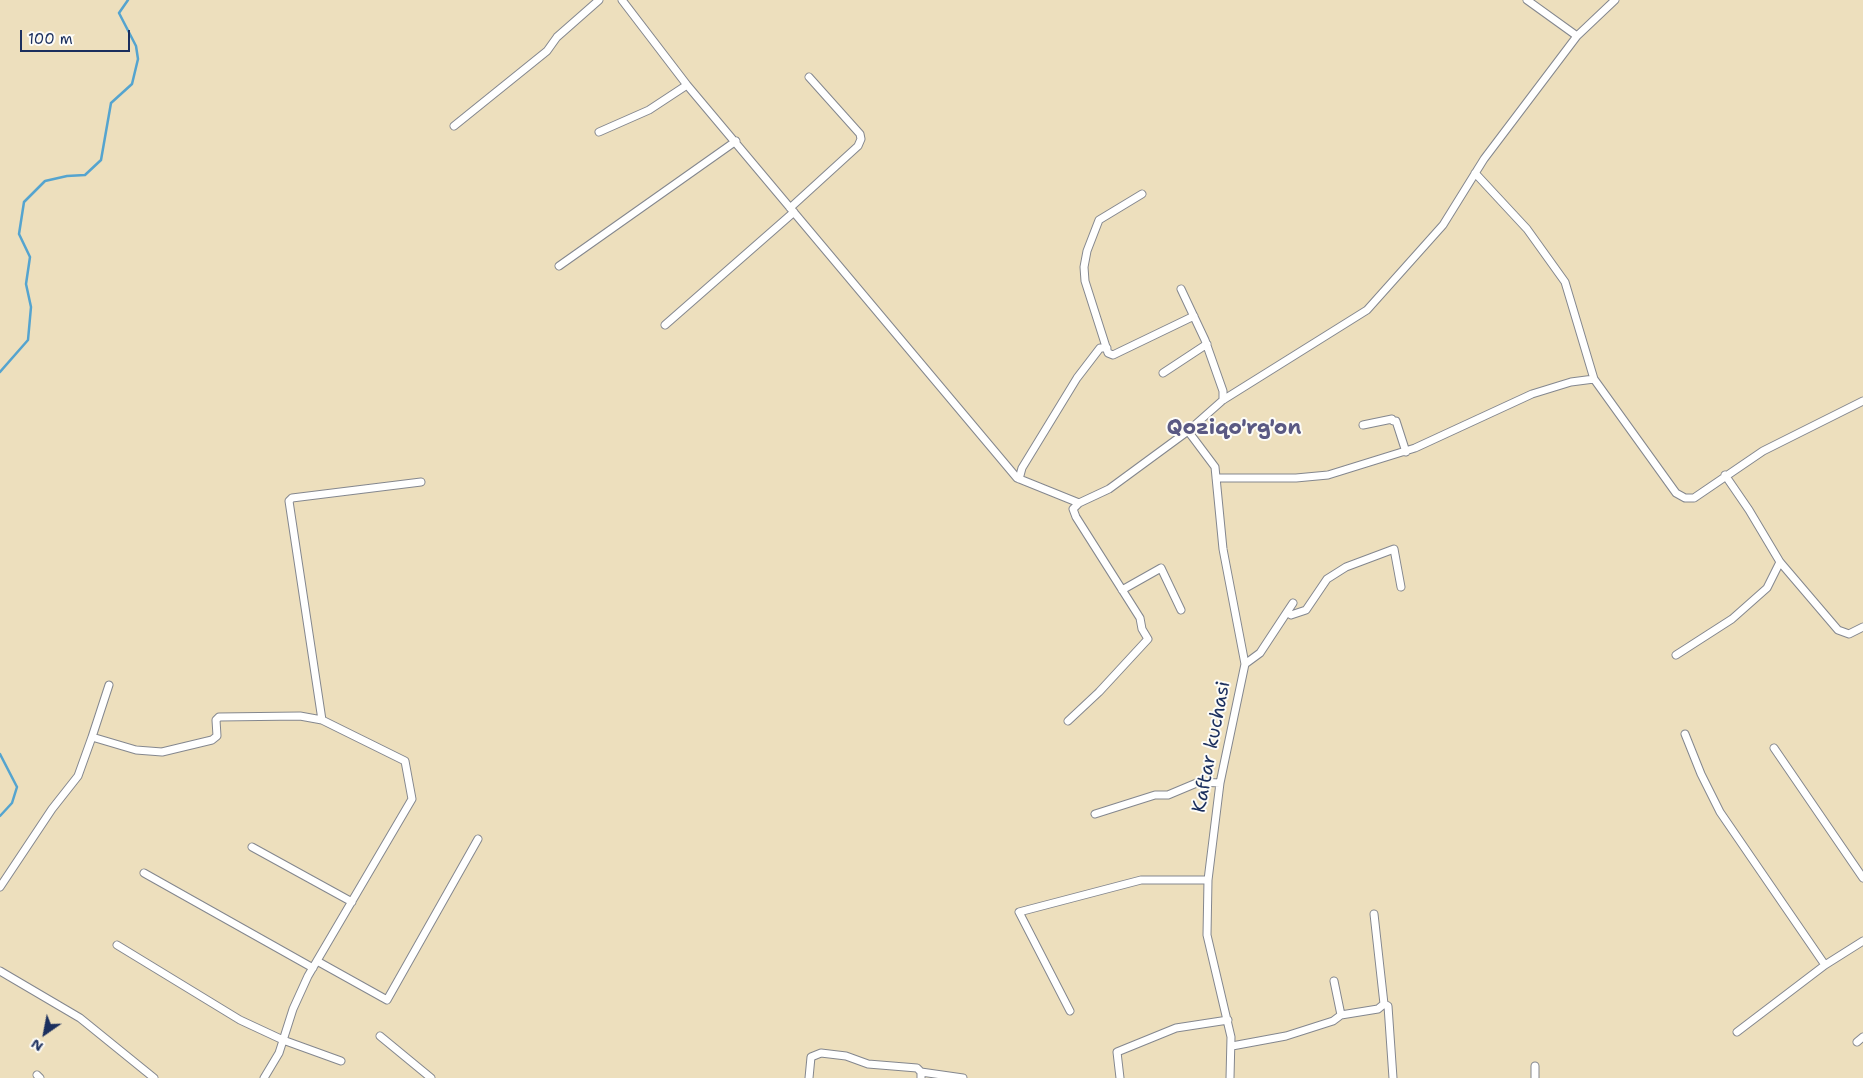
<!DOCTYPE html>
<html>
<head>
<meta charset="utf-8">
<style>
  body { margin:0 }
  #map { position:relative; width:1863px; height:1078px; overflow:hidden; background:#eddfbd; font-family:"Shantell Sans",sans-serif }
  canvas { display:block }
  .north { position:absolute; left:20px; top:1008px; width:50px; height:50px; -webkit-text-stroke:4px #fdfcf7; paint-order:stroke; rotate:213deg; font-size:14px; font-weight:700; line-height:20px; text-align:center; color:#1b2f5e }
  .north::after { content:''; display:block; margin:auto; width:18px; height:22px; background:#1b2f5e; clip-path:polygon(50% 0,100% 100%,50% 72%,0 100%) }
  .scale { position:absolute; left:20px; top:30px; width:110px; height:22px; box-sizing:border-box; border:2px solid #1b2f5e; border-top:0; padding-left:6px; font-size:15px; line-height:18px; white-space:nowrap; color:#1b2f5e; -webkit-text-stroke:4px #fdfcf7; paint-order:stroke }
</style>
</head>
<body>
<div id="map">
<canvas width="1863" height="1078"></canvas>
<div class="north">N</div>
<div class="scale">100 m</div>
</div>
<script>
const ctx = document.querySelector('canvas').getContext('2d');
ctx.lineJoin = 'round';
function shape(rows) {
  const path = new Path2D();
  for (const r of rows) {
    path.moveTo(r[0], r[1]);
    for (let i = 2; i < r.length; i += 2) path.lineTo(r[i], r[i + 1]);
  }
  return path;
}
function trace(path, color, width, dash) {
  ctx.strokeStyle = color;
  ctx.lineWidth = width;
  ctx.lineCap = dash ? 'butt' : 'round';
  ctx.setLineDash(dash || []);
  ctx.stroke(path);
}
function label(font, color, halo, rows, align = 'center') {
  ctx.font = font + ' "Shantell Sans",sans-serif';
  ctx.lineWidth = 4;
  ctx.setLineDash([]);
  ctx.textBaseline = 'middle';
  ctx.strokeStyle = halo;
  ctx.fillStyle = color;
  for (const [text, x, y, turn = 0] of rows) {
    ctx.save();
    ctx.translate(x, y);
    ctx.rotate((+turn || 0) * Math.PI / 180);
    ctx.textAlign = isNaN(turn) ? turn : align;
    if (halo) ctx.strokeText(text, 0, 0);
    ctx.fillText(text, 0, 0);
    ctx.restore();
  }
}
const stream = shape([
  [0,372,28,340,31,307,26,284,30,257,19,234,24,202,45,181,67,176,85,175,101,160,111,103,132,84,138,59,136,46,119,13,128,0],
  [0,754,17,787,12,803,0,816]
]);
const minor = shape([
  [622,0,687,85,1017,478,1079,503],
  [1527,0,1577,36],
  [454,126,547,51,557,37,599,0],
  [599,132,649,110,687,85],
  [1475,173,1527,229,1565,282,1594,379,1676,493,1685,498,1694,498,1763,451,1863,401],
  [1142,194,1099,220,1087,251,1084,267,1085,281,1108,353,1113,355,1194,316],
  [790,208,858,146,861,139,860,134,809,77],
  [559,266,736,141],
  [1181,289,1205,340,1223,391,1223,400],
  [665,325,794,212],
  [1163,373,1207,344],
  [1363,425,1392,419,1393,421,1396,421,1406,452],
  [1188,431,1215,467,1223,549,1245,664,1220,783,1208,880,1207,935,1231,1037,1230,1078],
  [1725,475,1749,510,1780,562,1838,630,1849,634,1863,627],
  [1216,478,1296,478,1328,475,1415,448,1532,394,1571,382,1594,379],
  [1019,479,1022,468,1077,378,1100,348,1107,348],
  [1122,590,1161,568,1181,610],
  [1287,612,1293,603],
  [1676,655,1732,619,1767,588,1780,562],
  [1245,664,1260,653,1287,612,1291,615,1306,610,1327,579,1346,567,1394,549,1401,587],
  [322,720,289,501,292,498,421,482],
  [1068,721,1099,692,1148,639,1142,629,1140,618,1076,517,1073,509,1079,503,1109,489,1188,431,1223,400,1367,310,1443,225,1484,159,1577,36,1615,0],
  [1685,734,1701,774,1720,812,1825,965],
  [92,737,109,685],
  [1774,748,1863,878],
  [1095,814,1155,795,1168,795,1199,782,1220,783],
  [252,847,352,902],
  [144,873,313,968],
  [0,887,52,809,78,776,92,737,136,750,162,752,212,740,217,736,216,720,219,717,300,716,322,720,405,761,412,799,308,976,293,1009,279,1053,264,1078],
  [1374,914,1384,1004],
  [117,945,240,1020,283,1040,341,1061],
  [317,961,387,1000,478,839],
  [0,971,80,1018,154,1078],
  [1334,981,1341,1015,1378,1009,1384,1004,1388,1006,1393,1078],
  [1070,1011,1019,912,1141,880,1208,880],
  [1737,1032,1825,965,1863,941],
  [380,1036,431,1078],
  [1857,1042,1863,1037],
  [1232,1046,1286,1036,1333,1021,1341,1015],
  [1535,1066,1535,1078],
  [37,1075,40,1078],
  [809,1078,811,1057,821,1053,846,1056,868,1064,917,1068,921,1072],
  [921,1078,921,1072,963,1078],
  [1120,1078,1117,1052,1176,1028,1228,1020]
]);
const streetNames = [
  ["Kaftar kuchasi",1212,747,-79]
];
const quarterNames = [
  ["Qoziqo'rg'on",1234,429]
];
trace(stream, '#55a4cf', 2.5);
trace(minor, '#84878e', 9);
trace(minor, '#fff', 7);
label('19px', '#1b2f5e', '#fdfcf7', streetNames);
label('bold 21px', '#5a5983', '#fdfcf7', quarterNames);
</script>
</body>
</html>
